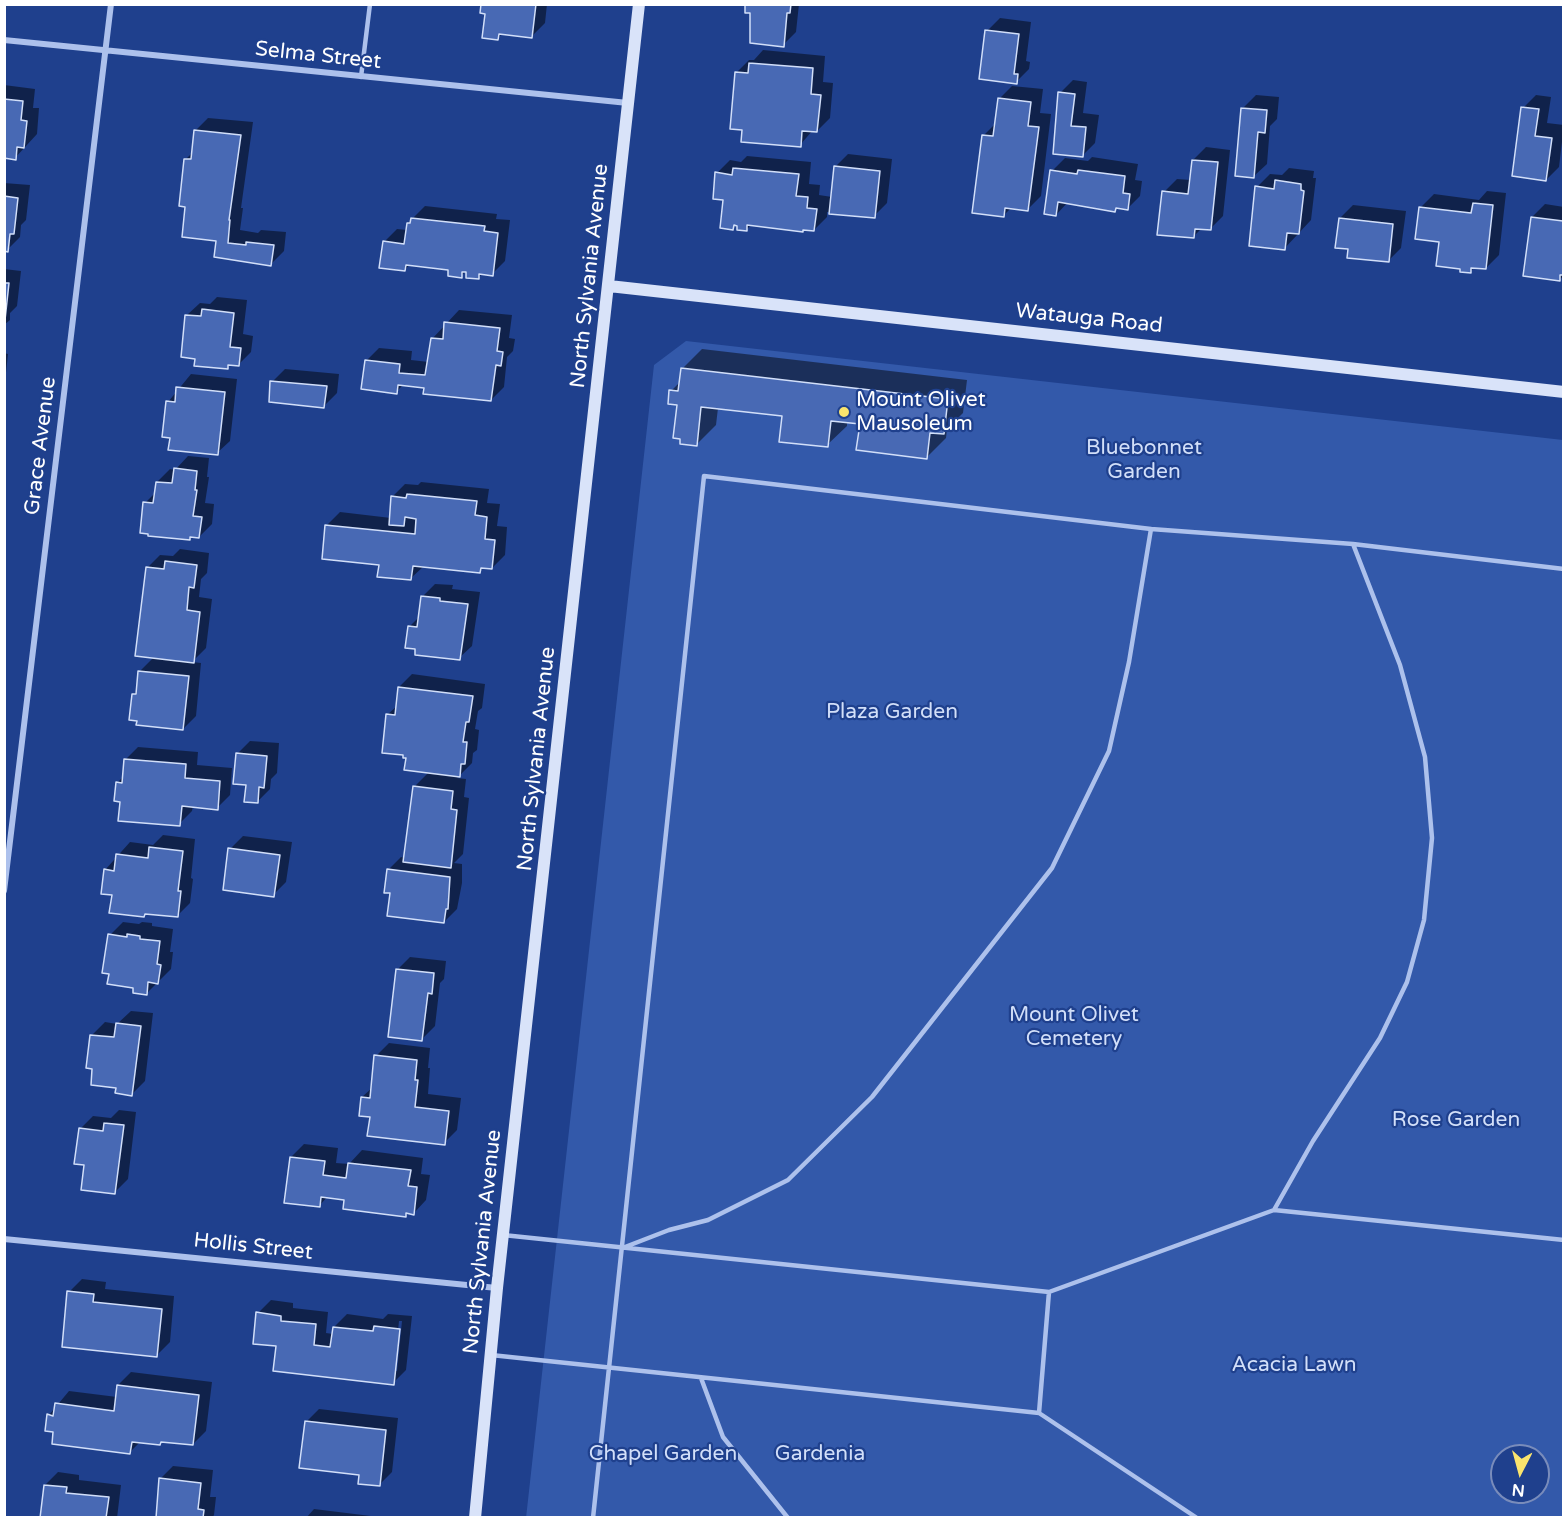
<!DOCTYPE html>
<html>
<head>
<meta charset="utf-8">
<style>
  body { margin:0 }
  #map { position:relative; width:1568px; height:1522px; overflow:hidden; background:#1f408d; font-family:"Varela Round",sans-serif }
  canvas { display:block }
  .frame { position:absolute; inset:0; border:6px solid #fff; pointer-events:none }
  .north { position:absolute; left:1490px; top:1444px; width:60px; height:60px; box-sizing:border-box; background:#1f408d; border:2px solid #798cbb; border-radius:50%; rotate:186deg; font-size:16px; font-weight:700; line-height:24px; text-align:center; color:#fff }
  .north::after { content:''; display:block; margin:auto; width:21px; height:27px; background:#fae46d; clip-path:polygon(50% 0,100% 100%,50% 72%,0 100%) }
</style>
</head>
<body>
<div id="map">
<canvas width="1568" height="1522"></canvas>
<div class="frame"></div>
<div class="north">N</div>
</div>
<script>
const ctx = document.querySelector('canvas').getContext('2d');
ctx.lineJoin = 'round';
function fill(path, color) {
  ctx.fillStyle = color;
  ctx.fill(path, 'evenodd');
}
function shape(rows) {
  const path = new Path2D();
  for (const r of rows) {
    path.moveTo(r[0], r[1]);
    for (let i = 2; i < r.length; i += 2) path.lineTo(r[i], r[i + 1]);
  }
  return path;
}
function trace(path, color, width, dash) {
  ctx.strokeStyle = color;
  ctx.lineWidth = width;
  ctx.lineCap = dash ? 'butt' : 'round';
  ctx.setLineDash(dash || []);
  ctx.stroke(path);
}
function label(font, color, halo, rows, align = 'center') {
  ctx.font = font + ' "Varela Round",sans-serif';
  ctx.lineWidth = 4.5;
  ctx.setLineDash([]);
  ctx.textBaseline = 'middle';
  ctx.strokeStyle = halo;
  ctx.fillStyle = color;
  for (const [text, x, y, turn = 0] of rows) {
    ctx.save();
    ctx.translate(x, y);
    ctx.rotate((+turn || 0) * Math.PI / 180);
    ctx.textAlign = isNaN(turn) ? turn : align;
    if (halo) ctx.strokeText(text, 0, 0);
    ctx.fillText(text, 0, 0);
    ctx.restore();
  }
}
const green = shape([
  [686,341,1563,440,1563,1517,526,1518,654,365],
  [1502,1456,1538,1456,1538,1492,1502,1492]
]);
const shadow = shape([
  [482,4,547,4,545,23,532,36,503,33,497,39],
  [747,4,799,4,796,32,783,45],
  [1000,18,1031,22,1026,61,1030,62,1029,69,1016,82,987,31],
  [763,50,825,56,823,82,833,83,830,118,817,131,813,130,800,145,743,129,736,73,749,60,754,60],
  [1073,80,1087,82,1083,113,1099,115,1095,143,1082,156,1055,152,1060,93],
  [4,85,35,89,33,108,39,108,37,134,15,158,4,157],
  [1012,86,1043,89,1040,113,1051,114,1041,196,1028,209,1012,207,1003,216,983,136,996,123,999,99],
  [1256,95,1279,97,1277,119,1270,126,1267,164,1254,176,1243,108],
  [1536,95,1551,97,1547,123,1564,125,1559,167,1546,180,1523,108],
  [208,118,253,122,241,208,243,208,240,230,258,233,261,230,286,232,284,251,271,264,218,239,187,206,186,159,193,152,195,131],
  [1206,147,1230,150,1223,216,1210,229,1202,228,1193,237,1164,192,1177,179,1191,180,1193,160],
  [848,154,892,159,887,203,874,216,827,212,827,217,814,230,752,224,746,230,737,224,733,228,717,173,730,160,741,162,747,156,811,162,809,184,820,185,819,195,832,197,835,167],
  [1092,157,1138,164,1135,180,1142,181,1140,196,1127,209,1118,207,1115,211,1068,202,1056,215,1052,171,1065,158,1088,161],
  [1289,168,1314,171,1313,178,1316,178,1311,220,1284,249,1257,187,1270,174,1282,175],
  [4,183,30,185,26,220,21,225,20,237,7,250,4,250],
  [1487,191,1506,193,1499,255,1486,268,1475,267,1470,272,1440,241,1421,207,1434,194,1479,200],
  [1545,204,1564,207,1564,276,1559,280,1532,217],
  [1353,205,1406,211,1401,248,1388,261,1350,248,1340,218],
  [425,206,497,214,496,219,510,220,505,261,492,274,483,273,478,278,468,269,461,276,450,269,410,264,405,270,384,242,397,229,407,230,408,223],
  [4,269,21,271,17,306,10,313,10,320,4,325],
  [217,297,247,300,243,334,253,336,251,352,238,365,231,364,227,368,196,358,187,315,200,303,210,304],
  [459,310,512,315,509,338,515,339,513,351,507,357,504,387,491,400,404,384,396,392,366,361,379,348,412,351,411,360,429,362,432,339],
  [702,349,967,380,963,413,947,429,946,438,927,457,861,423,847,421,847,426,827,445,784,415,718,408,716,425,697,444,671,391,681,381,682,369],
  [4,353,8,354,4,391],
  [285,369,339,374,337,393,324,406,272,382],
  [191,374,237,379,230,441,217,453,171,436,168,402],
  [188,456,209,458,207,477,209,477,205,503,214,504,212,524,199,537,192,536,190,539,145,503,156,492,157,482,170,469,175,470],
  [421,482,489,489,487,503,500,504,497,526,507,527,505,555,492,568,485,567,480,571,424,566,410,579,380,563,327,525,340,512,391,518,392,497,405,484,418,485],
  [180,549,209,553,207,573,201,579,199,597,212,599,206,648,192,662,201,663,196,716,183,729,133,695,138,690,140,671,154,657,147,568,160,555,173,556],
  [435,584,453,585,452,589,480,592,472,646,459,658,409,627,420,616,422,597],
  [412,674,485,684,482,708,478,711,475,729,479,730,477,750,473,753,472,763,457,778,466,779,464,797,469,798,463,854,454,863,462,864,462,883,457,909,444,922,392,892,388,870,401,857,405,858,414,787,429,772,407,757,387,715,398,705,399,687],
  [250,741,279,743,277,773,271,779,270,789,257,802,248,784,237,754],
  [138,747,198,752,197,765,232,768,230,795,217,808,193,806,192,811,179,824,122,800,117,783,124,776,126,759],
  [163,835,195,839,191,878,193,879,190,903,177,916,147,912,144,915,113,894,105,870,130,842,153,845],
  [243,836,292,842,286,882,273,895,230,849],
  [123,922,139,924,142,922,152,923,152,926,173,929,170,952,173,952,171,969,146,994,135,986,110,935],
  [410,957,446,961,444,979,440,983,435,1026,422,1039,397,970],
  [131,1011,153,1013,145,1081,132,1094,117,1086,92,1035,105,1022,117,1024],
  [389,1043,430,1048,428,1068,430,1068,428,1094,461,1098,457,1130,444,1143,371,1115,362,1097,373,1087,376,1056],
  [119,1110,136,1112,128,1179,115,1192,86,1164,80,1129,93,1116,111,1118],
  [304,1144,338,1148,336,1163,349,1164,362,1150,423,1158,421,1174,430,1175,426,1200,414,1213,409,1212,405,1215,345,1199,328,1196,320,1205,291,1157],
  [82,1279,106,1282,105,1289,174,1296,170,1342,157,1355,69,1292],
  [271,1300,293,1303,293,1308,328,1312,326,1333,333,1334,334,1327,347,1314,383,1319,388,1314,412,1316,406,1370,393,1383,278,1345,258,1313],
  [399,1321,402,1321,397,1371,394,1371],
  [131,1372,212,1382,206,1431,193,1444,163,1440,160,1444,141,1441,130,1452,54,1431,49,1415,69,1391,117,1397,118,1385],
  [319,1409,398,1418,392,1472,379,1485,360,1473,306,1422],
  [173,1466,213,1470,210,1497,216,1497,214,1515,212,1518,158,1518,160,1479],
  [58,1472,79,1475,79,1480,121,1485,117,1518,42,1518,45,1485],
  [314,1509,387,1518,306,1518]
]);
const building = shape([
  [481,4,536,4,532,38,499,34,498,40,482,38,485,14,480,13,481,4],
  [745,4,791,4,790,13,787,13,784,47,750,43,750,13,745,13,745,4],
  [985,30,1019,34,1014,74,1018,74,1017,84,979,79,985,30],
  [749,63,813,68,811,94,821,95,817,132,802,131,801,147,741,142,742,130,730,129,735,72,748,73,749,63],
  [1058,92,1075,94,1071,126,1086,127,1083,157,1053,154,1058,92],
  [998,98,1031,102,1028,126,1039,127,1028,211,1005,208,1004,217,972,213,982,135,993,136,998,98],
  [4,99,23,101,21,120,27,121,24,148,17,147,16,160,4,158,4,99],
  [1521,107,1539,109,1535,136,1552,138,1546,181,1512,176,1521,107],
  [1241,108,1267,110,1265,133,1258,132,1254,178,1235,176,1241,108],
  [194,130,241,135,229,220,230,220,228,243,246,245,246,242,274,245,271,266,214,257,216,241,182,237,185,207,179,206,184,159,191,159,194,130],
  [1192,160,1218,162,1211,230,1195,229,1194,238,1157,235,1162,191,1188,194,1192,160],
  [834,166,880,171,875,218,829,214,834,166],
  [733,168,799,174,796,196,808,197,807,208,817,209,814,231,803,230,803,232,747,225,747,231,737,230,737,226,734,225,733,230,720,228,723,200,713,199,715,172,732,175,733,168],
  [1050,170,1077,174,1078,170,1125,176,1123,193,1130,194,1128,210,1116,208,1115,212,1058,202,1056,216,1044,214,1050,170],
  [1275,180,1301,184,1301,190,1304,191,1299,234,1287,233,1285,250,1249,246,1255,186,1274,189,1275,180],
  [4,196,18,198,14,234,10,234,8,252,4,251,4,196],
  [1473,203,1493,205,1486,269,1471,268,1471,273,1460,272,1460,269,1436,266,1439,242,1415,239,1419,207,1471,213,1473,203],
  [1564,215,1564,275,1560,275,1560,281,1523,276,1531,217,1563,221,1564,215],
  [411,218,485,226,484,231,498,233,493,276,479,274,479,279,466,278,466,272,462,272,462,278,448,276,448,270,406,265,405,271,379,268,383,241,404,244,407,223,410,223,411,218],
  [1339,218,1393,224,1389,262,1347,258,1348,249,1335,248,1339,218],
  [4,283,9,283,5,320,4,320,4,283],
  [202,309,234,313,230,347,241,348,239,366,228,365,228,369,194,366,195,359,181,357,185,315,201,316,202,309],
  [444,322,500,328,497,351,503,352,501,366,496,365,491,401,423,394,424,388,398,385,397,394,361,389,365,360,400,364,399,373,425,375,431,338,443,339,444,322],
  [681,368,948,399,944,434,930,433,927,459,856,450,860,424,831,421,828,447,779,442,782,416,701,407,697,446,680,444,680,439,673,438,677,405,668,404,669,390,678,391,681,368],
  [270,381,327,386,324,408,269,402,270,381],
  [176,387,225,392,218,455,168,450,170,438,162,437,166,401,175,402,176,387],
  [174,468,197,471,195,490,197,490,193,516,202,517,199,538,190,537,190,540,148,536,148,534,140,533,143,502,153,503,156,482,172,483,174,468],
  [407,494,477,501,475,515,487,517,485,539,495,540,492,569,481,568,480,573,413,566,411,580,377,577,379,565,322,559,325,525,415,534,416,519,405,517,404,526,389,525,391,496,406,498,407,494],
  [165,561,197,565,194,588,189,587,187,610,200,612,194,663,135,656,146,567,164,569,165,561],
  [421,596,440,598,440,601,468,604,460,660,415,655,415,649,405,648,408,626,417,627,421,596],
  [138,671,189,676,183,730,136,725,137,721,129,720,132,694,136,694,138,671],
  [398,687,473,696,469,722,466,722,463,742,467,742,465,764,461,764,460,777,404,770,406,758,403,758,403,755,382,753,386,714,395,715,398,687],
  [236,753,267,756,264,788,259,787,258,803,244,802,246,785,233,784,236,753],
  [124,759,186,764,185,778,220,781,218,810,182,806,180,826,118,821,120,802,114,801,116,782,122,783,124,759],
  [413,786,453,791,451,809,457,810,451,868,403,862,413,786],
  [149,847,183,851,178,891,181,891,178,917,145,914,144,917,109,913,112,895,101,894,104,869,114,871,116,854,148,858,149,847],
  [228,848,280,855,274,897,223,890,228,848],
  [387,869,450,877,448,909,446,909,444,923,387,916,390,893,384,893,387,869],
  [108,934,127,937,127,934,140,936,140,939,160,941,157,964,161,965,158,984,148,982,147,995,133,993,133,988,107,984,109,974,102,973,108,934],
  [396,969,434,973,432,994,428,993,422,1041,388,1037,396,969],
  [116,1023,141,1026,132,1096,115,1093,116,1088,91,1085,92,1069,86,1068,90,1035,114,1037,116,1023],
  [374,1055,417,1060,415,1080,418,1080,415,1107,449,1111,445,1145,367,1136,370,1117,359,1116,361,1097,370,1098,374,1055],
  [104,1123,124,1125,115,1194,81,1190,84,1165,74,1164,79,1128,103,1131,104,1123],
  [290,1157,325,1161,323,1175,346,1178,348,1163,411,1170,408,1186,417,1187,414,1215,406,1213,406,1217,343,1209,344,1200,321,1197,320,1207,284,1203,290,1157],
  [67,1291,94,1294,93,1302,162,1309,157,1357,62,1347,67,1291],
  [256,1312,281,1316,281,1321,316,1324,314,1345,330,1347,333,1327,373,1331,374,1326,400,1329,394,1385,273,1371,276,1346,253,1344,256,1312],
  [117,1385,199,1395,193,1445,161,1442,160,1445,132,1442,130,1454,52,1444,53,1432,45,1431,47,1414,53,1416,55,1403,114,1411,117,1385],
  [305,1421,386,1430,380,1486,358,1484,359,1475,299,1468,305,1421],
  [159,1478,201,1483,198,1509,204,1510,203,1518,156,1518,159,1478],
  [44,1485,67,1487,66,1493,109,1497,106,1518,40,1518,44,1485]
]);
const lane = shape([
  [361,77,370,4],
  [1274,1210,1564,1240],
  [503,1235,1049,1292,1274,1210,1313,1141,1380,1038,1407,982,1424,920,1432,838,1425,757,1400,665,1353,544],
  [625,1247,669,1230,708,1220,788,1180,872,1097,1052,868,1109,751,1129,662,1151,529],
  [491,1355,1039,1413,1197,1518],
  [701,1378,723,1437,788,1518],
  [1039,1413,1049,1292],
  [593,1518,704,476,1151,529,1353,544,1564,569]
]);
const street = shape([
  [4,40,628,103],
  [4,891,111,4],
  [4,1239,497,1288]
]);
const secondary = shape([
  [609,286,1564,392],
  [475,1518,497,1288,639,4]
]);
const markers = [
  [844,412,6,"#fae46d"]
];
const streetNames = [
  ["Selma Street",318,56,6],
  ["North Sylvania Avenue",590,276,-84],
  ["Watauga Road",1089,319,6],
  ["Grace Avenue",41,446,-83],
  ["North Sylvania Avenue",537,759,-84],
  ["North Sylvania Avenue",483,1242,-84],
  ["Hollis Street",253,1247,6]
];
const poiNames = [
  ["Mount Olivet",856,400],
  ["Mausoleum",856,424]
];
const parkNames = [
  ["Bluebonnet",1144,448],
  ["Garden",1144,472],
  ["Plaza Garden",892,712],
  ["Mount Olivet",1074,1015],
  ["Cemetery",1074,1039],
  ["Rose Garden",1456,1120],
  ["Acacia Lawn",1294,1365],
  ["Chapel Garden",663,1454],
  ["Gardenia",820,1454]
];
fill(green, '#3359aa');
fill(shadow, '#0007');
fill(building, '#4869b4');
trace(building, '#d2dff9', 1.5);
trace(lane, '#adc1ec', 4.5);
trace(street, '#adc1ec', 6);
trace(secondary, '#d9e3f9', 12);
for (const [x, y, r, color] of markers) {
  const dot = new Path2D();
  dot.arc(x, y, r, 0, 2 * Math.PI);
  ctx.fillStyle = color;
  ctx.fill(dot);
  trace(dot, '#1f408d', 2);
}
label('21px', '#fff', '#1f408d', streetNames);
label('21px', '#fff', '#1f408d', poiNames, 'left');
label('21px', '#d2dff9', '#1f408d', parkNames);
</script>
</body>
</html>
